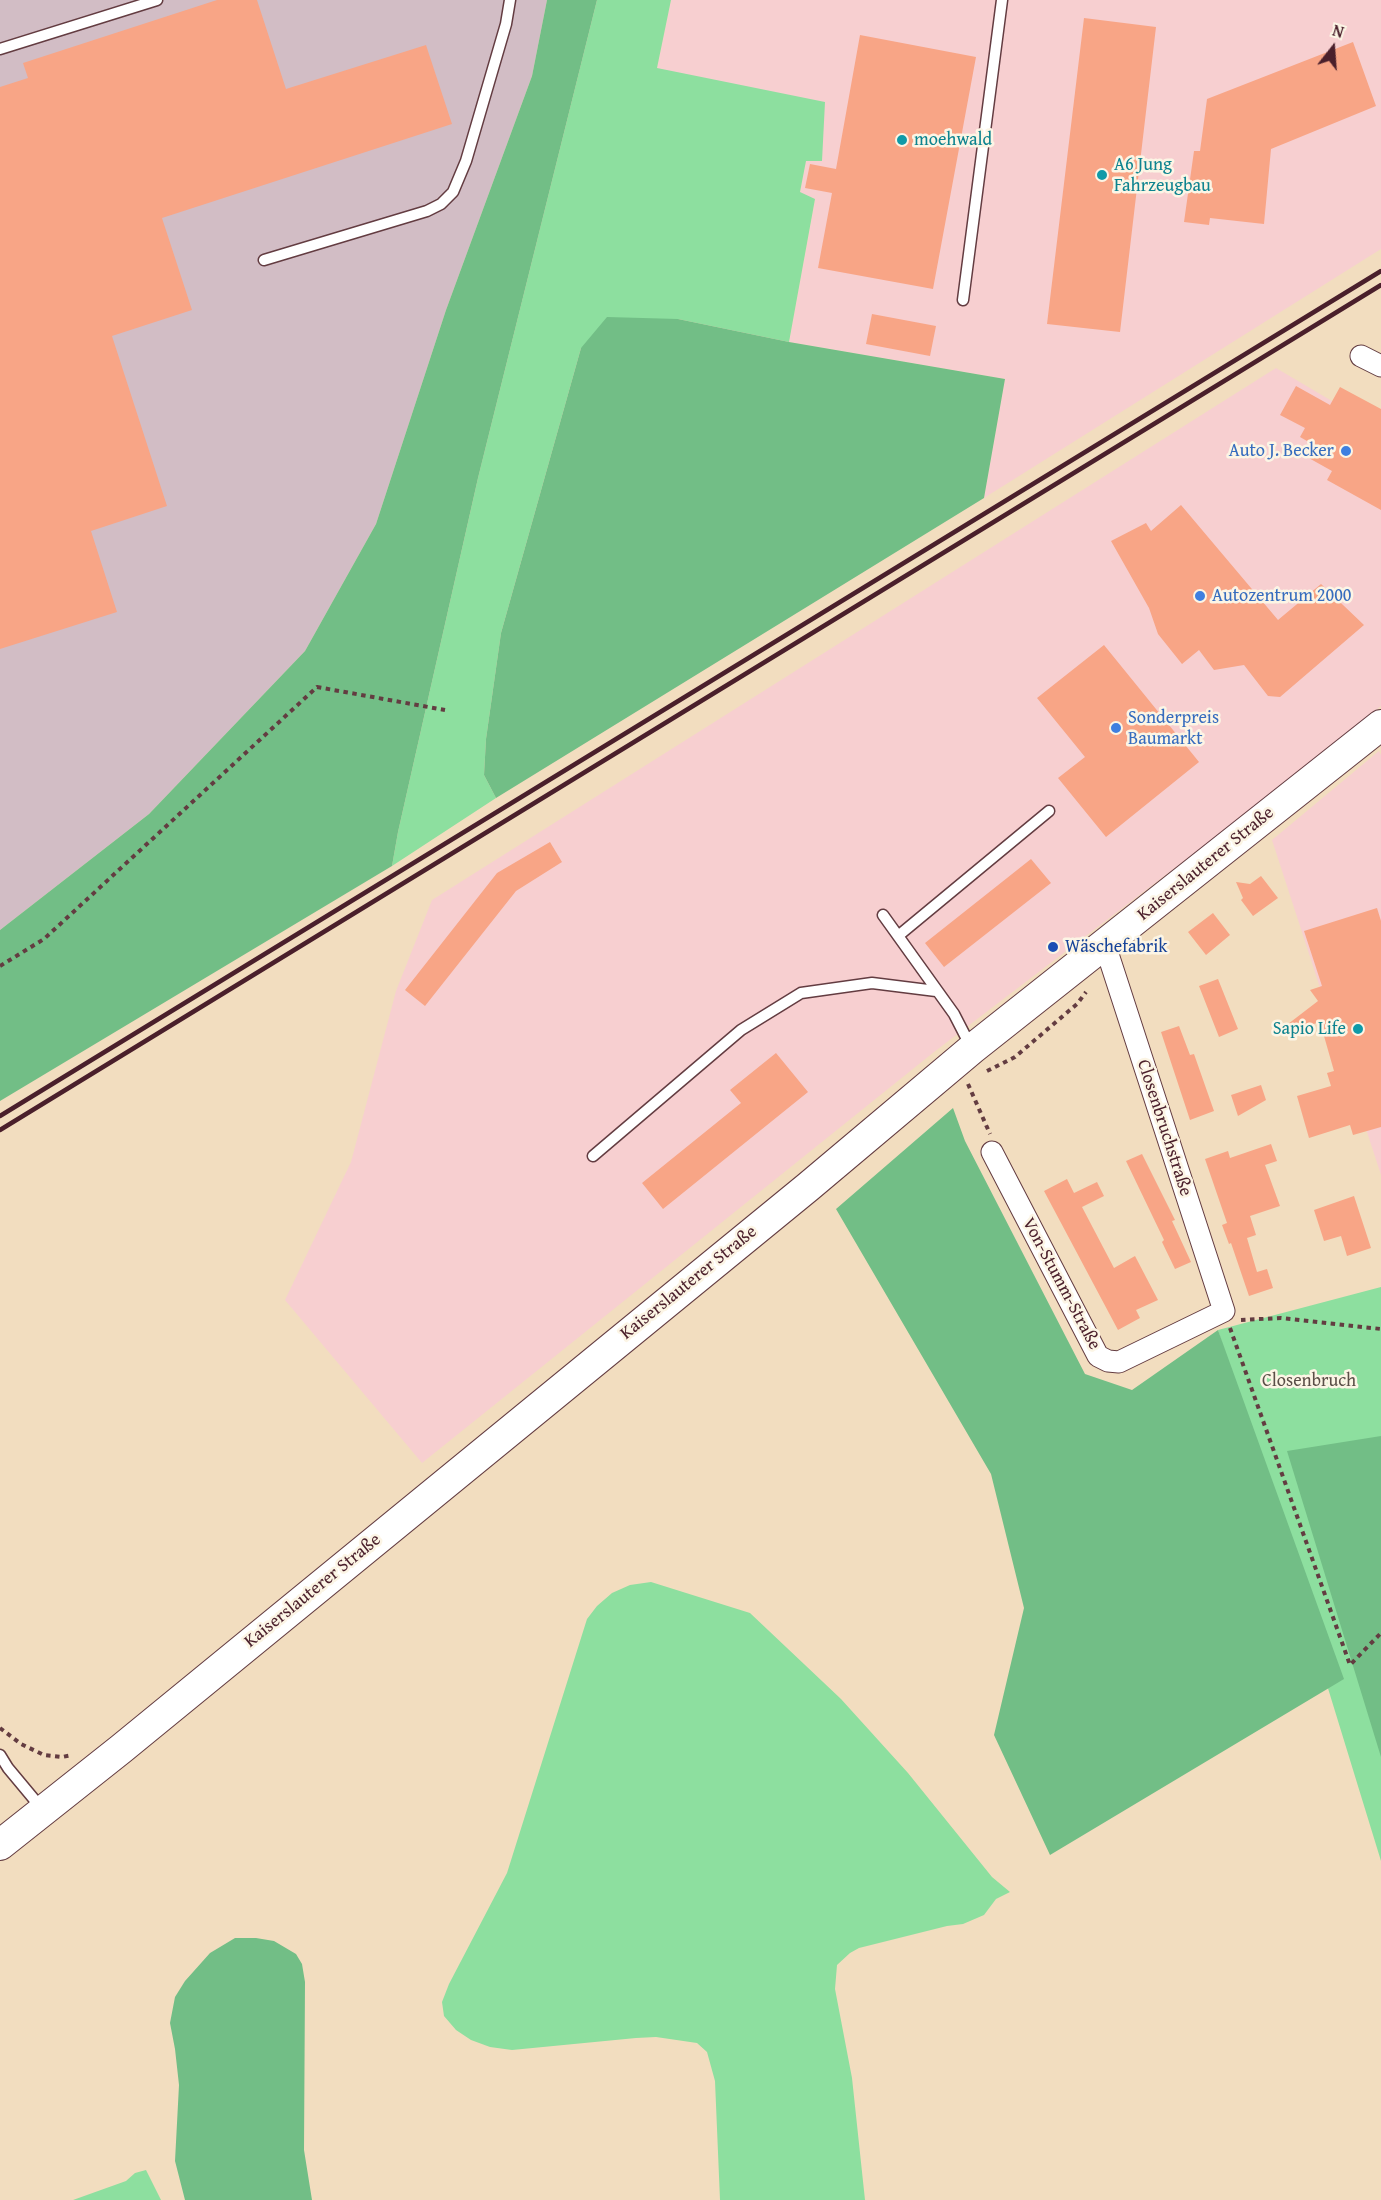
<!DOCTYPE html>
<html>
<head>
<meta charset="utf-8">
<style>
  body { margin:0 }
  #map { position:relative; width:1381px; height:2200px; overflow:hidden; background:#f2ddbf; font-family:"Gentium Book Plus",serif }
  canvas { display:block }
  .north { position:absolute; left:1303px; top:18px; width:60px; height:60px; -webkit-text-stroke:4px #fcf5e5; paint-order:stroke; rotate:17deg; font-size:16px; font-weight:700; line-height:24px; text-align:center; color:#4a1f2b }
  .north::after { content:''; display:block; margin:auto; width:21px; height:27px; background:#4a1f2b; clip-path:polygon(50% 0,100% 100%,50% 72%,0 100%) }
</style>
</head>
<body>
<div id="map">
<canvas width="1381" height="2200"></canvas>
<div class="north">N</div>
</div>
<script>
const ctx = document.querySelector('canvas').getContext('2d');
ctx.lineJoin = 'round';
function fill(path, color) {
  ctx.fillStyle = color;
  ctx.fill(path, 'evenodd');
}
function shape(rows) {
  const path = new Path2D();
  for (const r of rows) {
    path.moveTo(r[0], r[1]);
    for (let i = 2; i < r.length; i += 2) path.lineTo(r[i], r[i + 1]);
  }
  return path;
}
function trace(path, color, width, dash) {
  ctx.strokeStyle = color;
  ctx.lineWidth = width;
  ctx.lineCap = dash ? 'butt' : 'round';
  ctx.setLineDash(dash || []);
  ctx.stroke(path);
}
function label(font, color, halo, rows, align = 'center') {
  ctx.font = font + ' "Gentium Book Plus",serif';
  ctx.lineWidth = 5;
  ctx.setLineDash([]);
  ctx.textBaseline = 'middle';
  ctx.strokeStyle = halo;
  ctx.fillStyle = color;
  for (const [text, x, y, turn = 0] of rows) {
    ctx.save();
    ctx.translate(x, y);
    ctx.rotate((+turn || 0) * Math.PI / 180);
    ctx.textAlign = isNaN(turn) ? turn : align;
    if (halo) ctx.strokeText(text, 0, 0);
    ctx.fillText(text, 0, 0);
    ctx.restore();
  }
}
const built = shape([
  [671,0,1381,0,1381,249,984,498,1005,379,789,342,815,200,800,193,806,161,822,161,657,68],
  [1276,368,1381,430,1381,706,1252,809,934,1052,422,1463,285,1300,351,1162,396,991,432,900],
  [1379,751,1381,755,1381,1175,1272,840]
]);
const industrial = shape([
  [0,0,547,0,532,76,446,310,376,524,305,651,149,814,0,930]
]);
const green = shape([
  [597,0,671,0,657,68,825,102,822,161,806,161,800,192,815,199,789,342,678,319,581,348,501,633,486,739,484,775,496,798,392,866,398,832,478,478],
  [1381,1287,1381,1861,1218,1330],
  [651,1582,750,1613,841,1699,908,1773,992,1877,1010,1892,996,1899,984,1915,963,1924,947,1926,859,1948,850,1953,837,1965,835,1989,852,2078,865,2200,720,2200,715,2081,707,2052,697,2043,656,2037,636,2038,512,2050,490,2047,471,2040,456,2030,444,2016,442,2002,449,1984,507,1873,587,1619,597,1606,612,1593,630,1585],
  [146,2170,161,2200,73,2200,126,2181,135,2173]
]);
const forest = shape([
  [547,0,597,0,478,478,398,832,392,866,0,1101,0,930,149,814,305,651,376,524,446,310,532,76],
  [607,317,678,319,789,342,1005,379,984,498,496,798,484,775,486,739,501,633,581,348],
  [953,1108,965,1141,1085,1374,1132,1390,1218,1330,1344,1679,1050,1855,994,1735,1024,1608,991,1474,836,1209],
  [1381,1436,1381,1757,1287,1451],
  [235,1938,256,1938,274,1941,296,1954,302,1964,305,1982,304,2150,312,2200,185,2200,175,2161,179,2085,175,2049,170,2023,175,1997,185,1981,210,1953]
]);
const building = shape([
  [217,0,257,0,286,89,426,45,452,124,162,218,192,310,112,336,167,506,91,531,117,612,0,649,0,87,28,78,23,63],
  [1084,18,1156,27,1120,332,1047,324],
  [860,35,976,57,933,289,818,268,832,193,805,188,810,164,836,169],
  [1353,42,1376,106,1271,149,1264,224,1210,218,1209,225,1184,222,1194,151,1200,151,1207,99],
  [872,314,936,326,930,356,866,344],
  [1296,386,1330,405,1340,387,1381,409,1381,510,1327,480,1332,471,1307,457,1314,445,1300,437,1305,428,1280,415],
  [1181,505,1278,620,1321,584,1364,625,1280,697,1268,696,1244,665,1214,670,1199,650,1182,664,1158,634,1149,608,1111,541,1146,523,1151,531],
  [1104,645,1199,762,1106,837,1058,778,1085,757,1037,698],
  [550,842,562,862,516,891,425,1006,405,990,497,873],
  [1031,859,1051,883,944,967,925,943],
  [1261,876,1278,898,1253,916,1241,900,1243,898,1236,882,1250,884],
  [1377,908,1381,921,1381,1127,1353,1135,1350,1125,1309,1138,1297,1096,1331,1086,1327,1073,1334,1071,1320,1022,1276,1036,1275,1034,1318,1001,1310,990,1322,986,1304,931],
  [1213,913,1230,935,1206,955,1188,932],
  [1218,979,1238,1029,1219,1037,1199,986],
  [1179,1026,1190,1055,1194,1054,1214,1111,1190,1120,1161,1032],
  [776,1053,808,1092,663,1209,642,1183,741,1103,730,1090],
  [1261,1085,1266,1100,1238,1116,1231,1095],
  [1271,1144,1277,1161,1265,1165,1280,1206,1250,1216,1256,1235,1247,1238,1257,1272,1267,1269,1273,1288,1249,1296,1231,1243,1229,1244,1222,1225,1227,1223,1205,1159,1228,1151,1230,1158],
  [1142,1154,1175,1220,1172,1221,1191,1262,1175,1269,1162,1242,1164,1240,1126,1161],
  [1067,1179,1074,1193,1097,1182,1104,1196,1082,1207,1114,1268,1135,1256,1158,1300,1136,1310,1140,1318,1118,1330,1044,1191],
  [1354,1196,1371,1248,1347,1256,1341,1236,1324,1241,1314,1210]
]);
const path = shape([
  [0,966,44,939,317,687,445,710],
  [987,1071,1015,1057,1077,1004,1086,992],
  [968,1084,990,1134],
  [1241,1320,1281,1318,1381,1329],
  [1230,1328,1350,1665,1381,1633],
  [0,1728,21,1744,44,1755,62,1757,72,1755]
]);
const lane = shape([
  [0,49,157,0],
  [264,260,427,211,441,204,453,192,466,161,506,24,510,0],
  [963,300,1002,0],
  [883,915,954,1014,971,1047],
  [898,936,1049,811],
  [593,1156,741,1030,801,993,872,983,936,991],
  [0,1755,8,1768,43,1810]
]);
const street = shape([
  [1361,356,1381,366],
  [992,1152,1098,1356,1108,1361,1119,1362,1224,1311,1105,945]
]);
const secondary = shape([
  [0,1845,121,1749,808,1187,972,1049,1381,725]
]);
const rail = shape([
  [0,1116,1381,271],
  [0,1130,1381,285]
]);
const markers = [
  [902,140,6,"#0f9aa8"],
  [1102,175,6,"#0f9aa8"],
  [1346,451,6,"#3f7fe0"],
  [1200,596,6,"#3f7fe0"],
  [1116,728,6,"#3f7fe0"],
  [1053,947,6,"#1a4fb4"],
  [1358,1029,6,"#0f9aa8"]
];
const cultureNames = [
  ["moehwald",914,140],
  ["A6 Jung",1114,165],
  ["Fahrzeugbau",1114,186],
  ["Sapio Life",1346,1029,"right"]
];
const shopNames = [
  ["Auto J. Becker",1334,451,"right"],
  ["Autozentrum 2000",1212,596],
  ["Sonderpreis",1128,718],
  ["Baumarkt",1128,739]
];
const streetNames = [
  ["Kaiserslauterer Straße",1206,864,-39],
  ["Closenbruchstraße",1164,1128,72],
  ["Kaiserslauterer Straße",689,1283,-39],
  ["Von-Stumm-Straße",1061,1284,62],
  ["Kaiserslauterer Straße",313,1591,-39]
];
const transitNames = [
  ["Wäschefabrik",1065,947]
];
const parkNames = [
  ["Closenbruch",1309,1381]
];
fill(built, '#f7cfd0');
fill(industrial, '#d2bdc5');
fill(green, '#8ddf9f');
fill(forest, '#72be86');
fill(building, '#f8a586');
trace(lane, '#633c41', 13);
trace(street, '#633c41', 23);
trace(secondary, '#633c41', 32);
trace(path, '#633c41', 4, [4.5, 4.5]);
trace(lane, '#fff', 10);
trace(street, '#fff', 21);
trace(secondary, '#fff', 30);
trace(rail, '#4a1f2b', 4.5);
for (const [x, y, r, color] of markers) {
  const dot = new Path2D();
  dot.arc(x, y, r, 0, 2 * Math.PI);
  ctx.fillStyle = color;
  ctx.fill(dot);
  trace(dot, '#fcf5e5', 2);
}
label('18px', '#0d838f', '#fcf5e5', cultureNames, 'left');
label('18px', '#366cbe', '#fcf5e5', shopNames, 'left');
label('18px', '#4a1f2b', '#fcf5e5', streetNames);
label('18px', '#164399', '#fcf5e5', transitNames, 'left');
label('18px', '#5b4f48', '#fcf5e5', parkNames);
</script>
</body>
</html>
